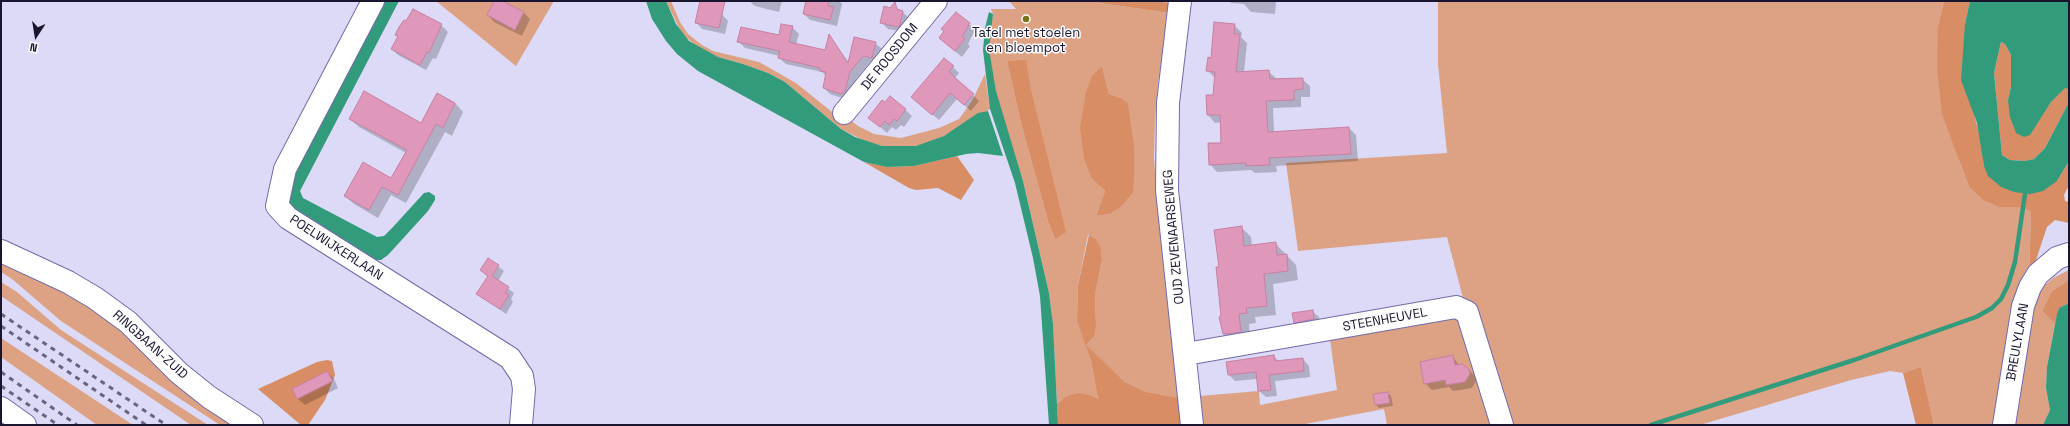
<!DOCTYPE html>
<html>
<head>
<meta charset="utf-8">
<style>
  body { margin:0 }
  #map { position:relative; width:2070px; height:426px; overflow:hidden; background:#dcdaf6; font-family:"Space Grotesk",sans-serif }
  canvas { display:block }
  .frame { position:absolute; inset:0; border:2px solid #19152f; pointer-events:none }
  .north { position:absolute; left:16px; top:16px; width:40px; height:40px; -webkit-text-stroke:3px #fefefe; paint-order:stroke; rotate:192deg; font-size:11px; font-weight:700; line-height:16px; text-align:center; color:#19152f }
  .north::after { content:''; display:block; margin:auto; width:14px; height:18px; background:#19152f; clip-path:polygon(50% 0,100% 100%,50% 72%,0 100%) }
</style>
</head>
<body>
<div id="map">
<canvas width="2070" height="426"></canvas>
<div class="frame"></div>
<div class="north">N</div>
</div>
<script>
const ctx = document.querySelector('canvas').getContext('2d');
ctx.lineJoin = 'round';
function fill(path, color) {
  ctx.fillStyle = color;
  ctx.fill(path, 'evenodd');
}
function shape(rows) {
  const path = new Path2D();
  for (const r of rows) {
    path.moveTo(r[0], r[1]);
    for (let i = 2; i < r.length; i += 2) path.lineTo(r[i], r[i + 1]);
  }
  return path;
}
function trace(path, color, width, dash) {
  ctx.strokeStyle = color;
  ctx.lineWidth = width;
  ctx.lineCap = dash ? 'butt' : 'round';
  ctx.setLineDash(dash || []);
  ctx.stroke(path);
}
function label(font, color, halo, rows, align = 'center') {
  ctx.font = font + ' "Space Grotesk",sans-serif';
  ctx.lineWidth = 3;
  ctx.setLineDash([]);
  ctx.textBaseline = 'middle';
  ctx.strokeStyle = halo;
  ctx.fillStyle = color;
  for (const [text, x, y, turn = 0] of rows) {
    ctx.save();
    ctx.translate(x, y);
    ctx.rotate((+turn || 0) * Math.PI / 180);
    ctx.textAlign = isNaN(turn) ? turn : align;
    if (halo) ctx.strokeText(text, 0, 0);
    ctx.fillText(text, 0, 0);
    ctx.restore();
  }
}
const green = shape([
  [436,1,554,1,516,66],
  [666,1,671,1,680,22,688,34,702,45,713,51,759,62,796,83,842,120,845,116,858,126,874,134,901,138,939,128,959,119,972,101,985,74,990,109,944,136,929,142,916,146,900,147,882,146,869,143,841,129,785,82,768,73,743,64,718,57,699,48,682,34],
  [1009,1,1086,1,1169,13,1158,82,1155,120,1154,157,1157,200,1181,398,1147,392,1125,382,1086,346,1091,361,1098,399,1065,397,1057,404,1053,324,1049,293,1023,181,999,106,989,58,989,40,993,14,991,9,1016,9],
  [1007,61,1029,81,1055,239,1048,221,1021,123],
  [1102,66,1109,94,1121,98,1133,193,1121,207,1110,214,1096,216,1105,191,1092,179],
  [1088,235,1096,239,1101,247,1102,260,1095,295,1096,326,1086,345,1077,321,1078,285],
  [1438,1,1944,1,1938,26,1960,163,1969,187,1984,201,1999,207,2023,207,2031,212,2029,281,1997,425,1934,425,1921,367,1903,373,1890,371,1851,380,1700,425,1505,425,1464,302,1447,237,1298,251,1286,163,1447,153,1438,64],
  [1,261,92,306,236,425,220,425,61,321,12,279,1,272],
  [2069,270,2069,280,2052,291,2042,311,2055,324,2047,367,2046,388,2050,410,2043,425,2008,425,2025,323,2038,291,2053,278],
  [1,282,17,292,61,330,208,425,191,425,1,296],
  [1462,316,1497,425,1387,425,1384,409,1300,425,1203,425,1200,396,1259,391,1260,405,1337,390,1330,339],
  [1,338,133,425,97,425,1,357]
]);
const forest = shape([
  [1086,1,1156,1,1170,3,1169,13],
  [1944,1,1970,1,1965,24,1972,107,1981,140,1984,166,2057,181,2069,161,2069,185,2064,195,2065,201,2069,202,2069,223,2055,220,2047,227,2029,281,2031,212,2023,207,1999,207,1984,201,1969,187,1942,114,1937,68,1938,26],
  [2001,42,2005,44,2011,55,2011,87,2008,100,2030,134,2051,102,2065,87,2069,89,2069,102,2045,148,2034,159,2024,161,2010,160,2002,155,1994,73],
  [1026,60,1031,90,1066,232,1055,239,1048,221,1021,123,1007,61],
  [1102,66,1109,94,1121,98,1128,104,1134,146,1134,175,1133,193,1121,207,1110,214,1096,216,1105,191,1092,179,1084,158,1080,128,1086,92,1092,76],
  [957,156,974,180,961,200,938,188,916,190,909,188,864,162,888,167,914,166],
  [1089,235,1096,239,1101,247,1102,260,1095,295,1096,326,1094,336,1086,345,1125,382,1147,392,1181,398,1184,425,1058,425,1057,404,1065,397,1078,393,1089,395,1098,399,1091,361,1077,321,1078,285],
  [2069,280,2069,303,2059,308,2055,324,2042,311,2052,291],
  [327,360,332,361,335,375,325,400,308,425,301,425,258,389,317,362],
  [1921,367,1934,425,1916,425,1903,373]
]);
const water = shape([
  [382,1,399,1,300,191,303,198,377,237,384,236,393,227,424,193,429,192,435,196,435,200,428,211,388,255,381,260,374,260,290,206,285,197,317,126],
  [646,1,666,1,676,24,689,41,718,57,743,64,768,73,785,82,841,129,855,137,882,146,916,146,944,136,978,113,988,111,1003,156,978,153,966,154,914,166,887,167,864,162,698,71,677,54,666,41,652,19],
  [1970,1,2069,1,2069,89,2065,88,2051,102,2030,135,2024,137,2016,133,2010,117,2008,100,2011,87,2011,55,2005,44,2001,42,1994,73,2002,155,2010,160,2024,161,2034,159,2045,148,2069,102,2069,161,2057,181,2043,191,2030,194,2014,192,2001,187,1988,176,1984,166,1977,123,1961,80,1965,24],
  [989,12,993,14,989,49,996,91,1023,181,1049,293,1053,324,1058,425,1049,425,1040,296,1033,258,1015,183,990,109,983,50,985,28],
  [2069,303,2069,425,2043,425,2050,410,2046,388,2047,367,2057,314,2059,308]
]);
const shadow = shape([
  [495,1,501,1,524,13,530,19,522,36,494,22,488,15],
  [700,1,721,1,719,11,728,21,725,34,702,29,696,22],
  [749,1,782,1,779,12,755,6],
  [807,1,839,1,842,4,837,26,810,20,804,14],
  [1229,1,1276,1,1275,14,1251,12,1244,4,1231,3],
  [885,6,903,12,909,18,905,32,888,29,881,22],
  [969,24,975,30,968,44,970,46,962,57,946,44],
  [441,25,448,32,436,59,433,58,426,70,398,55,392,49,399,37,396,35],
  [1234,25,1242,33,1241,37,1247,43,1244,72,1269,72,1277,79,1302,79,1310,86,1310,97,1301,97,1301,107,1273,108,1274,132,1349,128,1356,135,1358,161,1276,166,1277,172,1255,173,1251,170,1217,172,1210,164,1222,144,1221,122,1215,123,1208,115,1214,96,1215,78,1207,70,1212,59],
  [792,27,799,34,796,44,826,51,829,36,849,63,875,43,882,49,878,64,870,62,856,79,851,97,848,100,830,94,824,88,826,76,822,72,786,64,779,58,780,56,745,48,739,42,779,36],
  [953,67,959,73,955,78,979,101,971,111,957,99,939,120,912,97],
  [438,94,455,103,463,112,452,136,445,132,406,203,391,195,378,218,354,204,345,196,392,179,406,153,359,127,350,119,422,124],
  [891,97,912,116,904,127,901,125,896,130,892,127,887,133,869,117],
  [1241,227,1251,237,1252,246,1276,244,1296,265,1298,280,1273,284,1276,315,1255,317,1256,323,1249,324,1250,341,1233,344,1224,334,1220,268],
  [488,259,504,271,498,281,514,293,511,299,513,302,506,314,477,294,488,277,481,270],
  [1312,311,1319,317,1320,325,1301,329,1295,322],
  [1274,356,1279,362,1303,359,1309,366,1310,377,1275,381,1277,396,1266,397,1259,391,1257,379,1235,381,1229,375,1227,362],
  [1452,356,1459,365,1469,370,1476,377,1476,381,1472,388,1453,391,1449,387,1432,390,1425,383],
  [327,372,334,379,338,388,305,405,298,399,293,390],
  [1388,393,1391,396,1393,406,1379,408,1376,405]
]);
const stream = shape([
  [1651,425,1854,360,1976,317,1992,308,2001,299,2008,285,2015,262,2025,194]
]);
const building = shape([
  [494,1,503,1,524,12,515,30,487,15,494,1],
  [700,1,725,1,719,28,695,23,700,1],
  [806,1,829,1,828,6,834,7,830,20,803,14,806,1],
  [895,2,897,9,903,11,900,25,899,27,880,23,884,6,890,8,895,2],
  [413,9,442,24,429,53,427,52,420,65,391,49,398,36,395,35,399,27,404,20,406,21,413,9],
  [956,12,970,23,962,37,965,39,955,51,939,38,944,31,941,29,956,12],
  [1214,22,1235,24,1234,34,1240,34,1236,72,1269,70,1270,79,1303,78,1303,89,1294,90,1294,100,1266,101,1268,132,1349,127,1351,154,1269,158,1270,165,1246,166,1246,163,1209,165,1208,143,1221,143,1220,115,1207,115,1206,95,1213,95,1215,72,1206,71,1208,57,1211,58,1214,22],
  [781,24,793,26,789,42,825,50,829,34,848,63,854,37,876,42,872,58,863,56,850,72,845,91,841,94,823,88,826,72,820,71,820,68,778,58,780,51,737,42,741,27,779,35,781,24],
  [944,58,954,66,949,71,953,76,974,94,964,105,950,93,932,115,911,97,944,58],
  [364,91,421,123,437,93,455,103,443,128,436,124,398,195,382,187,369,210,344,196,363,162,391,178,407,150,349,119,364,91],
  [890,96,906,109,897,121,894,119,889,125,885,121,880,127,868,118,882,100,885,102,890,96],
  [1242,226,1244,246,1276,242,1277,255,1287,254,1288,271,1264,274,1267,306,1246,308,1247,313,1239,314,1241,332,1223,334,1219,317,1221,316,1216,267,1219,267,1214,230,1242,226],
  [488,258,499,265,492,276,509,287,505,293,509,295,500,309,476,294,488,276,480,270,488,258],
  [1313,310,1314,319,1294,323,1292,313,1313,310],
  [1274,355,1275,361,1303,358,1304,371,1269,375,1271,390,1258,391,1256,372,1228,375,1226,362,1274,355],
  [1453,355,1455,365,1462,364,1469,369,1470,374,1465,382,1446,385,1445,380,1424,384,1420,362,1453,355],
  [327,371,333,381,297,399,292,389,327,371],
  [1388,392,1390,403,1375,405,1373,394,1388,392]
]);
const minor = shape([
  [373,1,285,169,277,206,288,218,510,358,522,376,524,389,521,425],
  [1180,1,1168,103,1167,190,1192,425],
  [844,113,936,1],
  [1,251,68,282,95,298,128,322,179,373,209,397,252,425],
  [1186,354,1456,307,1467,312,1502,425],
  [1,408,25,425],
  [2004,425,2023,306,2030,287,2038,274,2057,258,2069,254]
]);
const rail = shape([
  [1,314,166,425],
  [1,326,146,425],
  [1,372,77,425],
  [1,386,58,425]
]);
const markers = [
  [1026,19,4,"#757419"]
];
const poiNames = [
  ["Tafel met stoelen",1026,33],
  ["en bloempot",1026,48]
];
const streetNames = [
  ["DE ROOSDOM",890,57,-51],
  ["OUD ZEVENAARSEWEG",1174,237,-95],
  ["POELWIJKERLAAN",336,248,33],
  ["STEENHEUVEL",1385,320,-10],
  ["BREULYLAAN",2018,342,-80],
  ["RINGBAAN-ZUID",150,345,42]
];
fill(green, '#dca283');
fill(forest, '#d88d64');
fill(water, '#329b7b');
fill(shadow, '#0003');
trace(stream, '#329b7b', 4.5);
fill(building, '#df97ba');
trace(building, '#c680a2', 1);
trace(minor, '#736aaa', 24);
trace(minor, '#fff', 22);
trace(rail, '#686580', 3, [5, 5]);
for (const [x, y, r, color] of markers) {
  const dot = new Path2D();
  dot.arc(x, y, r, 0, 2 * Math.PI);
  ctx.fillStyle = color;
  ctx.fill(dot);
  trace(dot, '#fefefe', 1.5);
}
label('13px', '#19152f', '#fefefe', poiNames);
label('13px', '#19152f', '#fefefe', streetNames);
</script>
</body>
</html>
